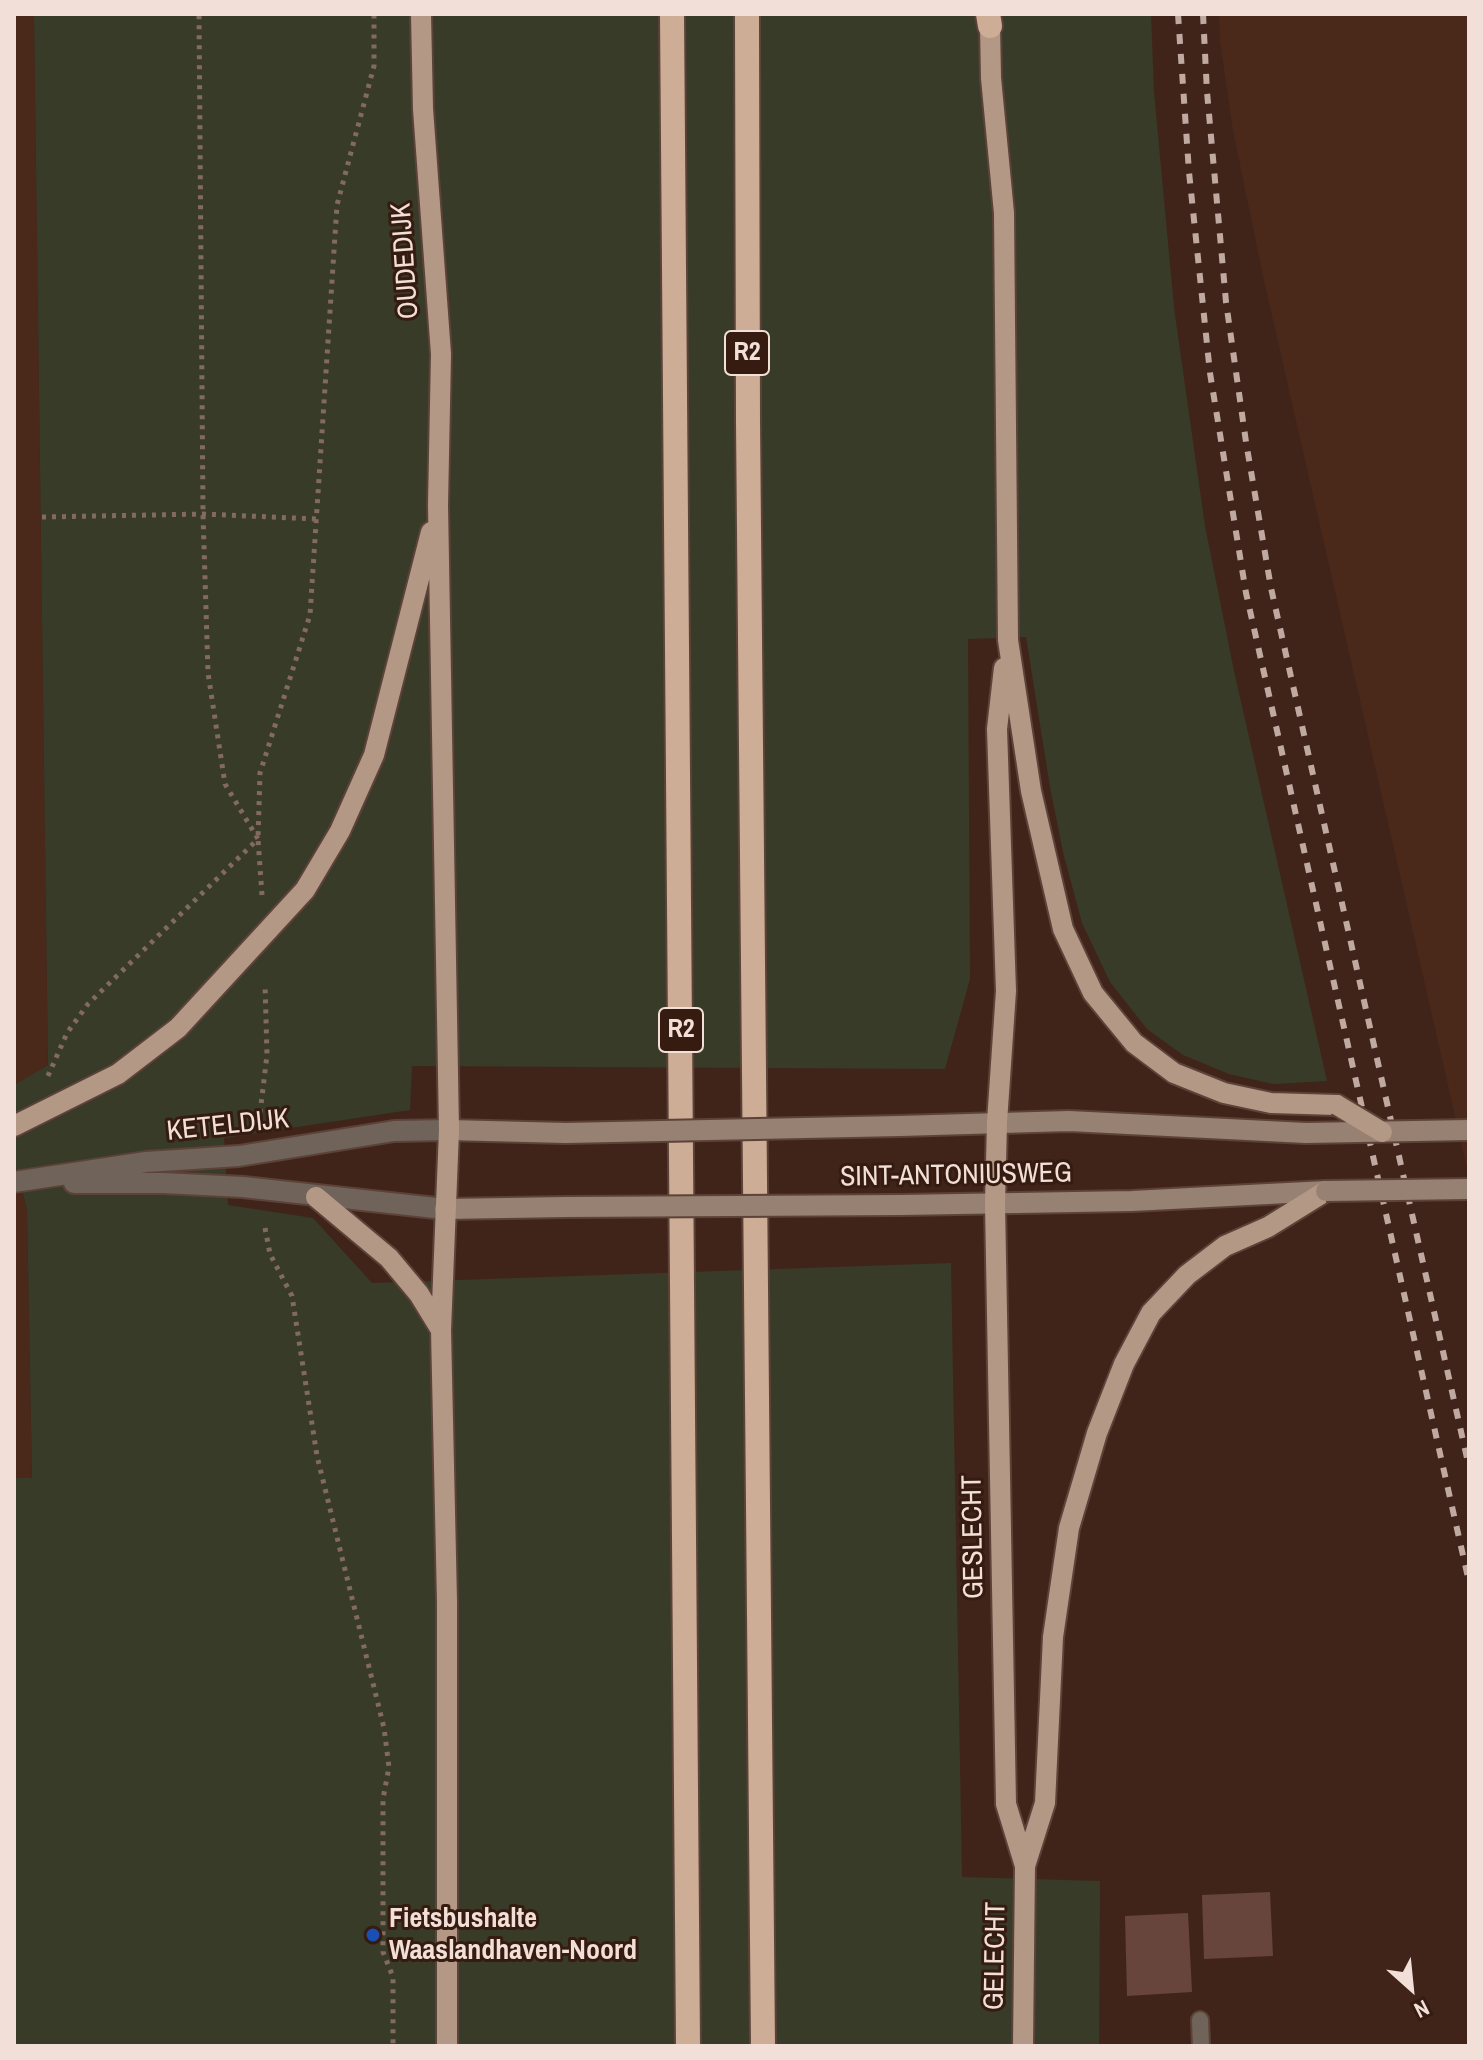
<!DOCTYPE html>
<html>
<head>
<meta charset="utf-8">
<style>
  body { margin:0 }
  #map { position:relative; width:1483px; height:2060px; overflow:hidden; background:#40241a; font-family:"Archivo Narrow",sans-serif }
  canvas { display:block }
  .frame { position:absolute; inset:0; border:16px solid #f2dfd8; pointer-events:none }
  .north { position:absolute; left:1371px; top:1948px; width:80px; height:80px; -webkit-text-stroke:6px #351b10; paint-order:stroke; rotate:153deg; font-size:22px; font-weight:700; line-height:32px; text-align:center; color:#f2dfd8 }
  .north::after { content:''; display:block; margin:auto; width:28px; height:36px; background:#f2dfd8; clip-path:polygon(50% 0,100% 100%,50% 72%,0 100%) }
</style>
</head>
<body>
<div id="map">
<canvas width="1483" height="2060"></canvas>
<div class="frame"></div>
<div class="north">N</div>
</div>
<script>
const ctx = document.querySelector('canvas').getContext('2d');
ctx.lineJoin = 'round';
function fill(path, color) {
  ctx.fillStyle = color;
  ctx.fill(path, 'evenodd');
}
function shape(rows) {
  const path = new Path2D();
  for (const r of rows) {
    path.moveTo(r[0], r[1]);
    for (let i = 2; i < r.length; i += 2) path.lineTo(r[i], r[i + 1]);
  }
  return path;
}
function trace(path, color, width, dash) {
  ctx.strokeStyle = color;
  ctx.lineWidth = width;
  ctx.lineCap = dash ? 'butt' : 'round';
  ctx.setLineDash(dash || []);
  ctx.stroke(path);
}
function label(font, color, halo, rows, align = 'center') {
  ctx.font = font + ' "Archivo Narrow",sans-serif';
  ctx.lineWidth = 6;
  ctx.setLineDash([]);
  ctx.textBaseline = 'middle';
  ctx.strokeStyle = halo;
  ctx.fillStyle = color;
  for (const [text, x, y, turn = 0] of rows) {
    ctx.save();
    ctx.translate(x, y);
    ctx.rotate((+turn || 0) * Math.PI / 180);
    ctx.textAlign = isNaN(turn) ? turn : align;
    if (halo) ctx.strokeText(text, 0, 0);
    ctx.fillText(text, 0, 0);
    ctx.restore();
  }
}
const built = shape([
  [14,14,34,14,48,1065,14,1085],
  [1219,14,1469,14,1469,1177,1264,281,1233,131,1220,42],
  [14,1159,27,1209,32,1479,14,1478]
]);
const green = shape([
  [34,14,1151,14,1154,92,1174,308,1205,526,1234,671,1327,1081,1273,1084,1229,1074,1183,1055,1147,1029,1110,982,1082,923,1063,852,1050,787,1026,637,968,639,970,979,945,1069,412,1066,410,1110,224,1138,228,1205,313,1218,372,1283,951,1263,962,1877,1100,1881,1099,2046,14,2046,14,1478,32,1478,27,1209,14,1159,14,1085,48,1065]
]);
const building = shape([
  [1270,1892,1273,1956,1204,1959,1202,1895],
  [1188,1913,1192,1992,1127,1996,1125,1916]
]);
const path = shape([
  [42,517,203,514,316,519],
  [262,895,258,839,260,773,310,615,337,205,374,66,374,14],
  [48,1076,67,1033,88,1004,258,839,225,784,208,673,203,514,199,14],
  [260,1113,267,1055,265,984],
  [265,1228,270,1254,292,1296,317,1456,384,1728,389,1767,383,1799,383,1952,393,1977,393,2046]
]);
const service = shape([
  [1200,2020,1201,2046]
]);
const minor = shape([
  [14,1182,146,1162,239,1156,394,1131,449,1130],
  [74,1183,163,1183,243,1187,445,1209]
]);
const secondary = shape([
  [900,1126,1069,1121,1306,1133],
  [449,1130,566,1133],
  [901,1205,1132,1201,1326,1191],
  [445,1209,566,1207]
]);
const primary = shape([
  [421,14,423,109,441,354,438,505,449,1130,441,1330,447,1602,447,2046],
  [990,26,991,78,1004,213,1008,640,1031,791,1063,929,1093,993,1134,1043,1174,1073,1224,1093,1271,1103,1337,1105],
  [1004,668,997,729,1006,991,997,1122,995,1204,1006,1804,1025,1866],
  [14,1126,118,1074,178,1028,305,890,340,831,374,755,431,532],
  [316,1197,389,1258,419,1294,441,1330],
  [1023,2046,1025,1866,1045,1803,1053,1637,1069,1528,1097,1433,1124,1364,1151,1313,1187,1275,1225,1246,1268,1227,1326,1191]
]);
const motorway = shape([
  [672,14,688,2046],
  [747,14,748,422,763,2046],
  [988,14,990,26]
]);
const rail = shape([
  [1178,14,1189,172,1210,373,1246,593,1469,1582],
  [1203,14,1207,92,1226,302,1246,442,1271,588,1469,1467]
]);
const secondaryBridge = shape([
  [566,1133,900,1126],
  [1306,1133,1469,1130],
  [1326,1191,1469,1189],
  [566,1207,901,1205]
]);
const primaryBridge = shape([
  [1337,1105,1382,1132]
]);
const markers = [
  [373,1935,8,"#1a4fb4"]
];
const shields = [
  [747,353,44],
  [681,1030,44]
];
const shieldNames = [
  ["R2",747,353],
  ["R2",681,1030]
];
const streetNames = [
  ["OUDEDIJK",406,261,-94],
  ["KETELDIJK",228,1126,-6],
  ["SINT-ANTONIUSWEG",956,1176,-1],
  ["GESLECHT",974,1537,-91],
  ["GELECHT",996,1956,-89]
];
const poiNames = [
  ["Fietsbushalte",389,1919],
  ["Waaslandhaven-Noord",389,1951]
];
fill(built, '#4a281a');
fill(green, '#383b28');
fill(building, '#67453c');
trace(service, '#5c4238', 20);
trace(minor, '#5c4238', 24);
trace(secondary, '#5c4238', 24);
trace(primary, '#5c4238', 24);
trace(motorway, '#5c4238', 28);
trace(path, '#826a61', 5, [4, 6]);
trace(service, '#70635a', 16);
trace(minor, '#70635a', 20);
trace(secondary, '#978173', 20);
trace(primary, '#b49886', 20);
trace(motorway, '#cead97', 24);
trace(rail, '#bfa9a1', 6, [10, 10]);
trace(secondaryBridge, '#5c4238', 24, []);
trace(primaryBridge, '#5c4238', 24, []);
trace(secondaryBridge, '#978173', 20);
trace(primaryBridge, '#b49886', 20);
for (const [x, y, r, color] of markers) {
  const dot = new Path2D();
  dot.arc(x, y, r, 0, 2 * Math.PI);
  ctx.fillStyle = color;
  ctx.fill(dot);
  trace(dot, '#351b10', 3);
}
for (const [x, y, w] of shields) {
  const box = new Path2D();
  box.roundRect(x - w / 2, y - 22, w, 44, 6);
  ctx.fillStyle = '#351b10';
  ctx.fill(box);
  trace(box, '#f2dfd8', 2);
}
label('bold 26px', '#f2dfd8', null, shieldNames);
label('28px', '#f2dfd8', '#351b10', streetNames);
label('bold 28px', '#f2dfd8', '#351b10', poiNames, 'left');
</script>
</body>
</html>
